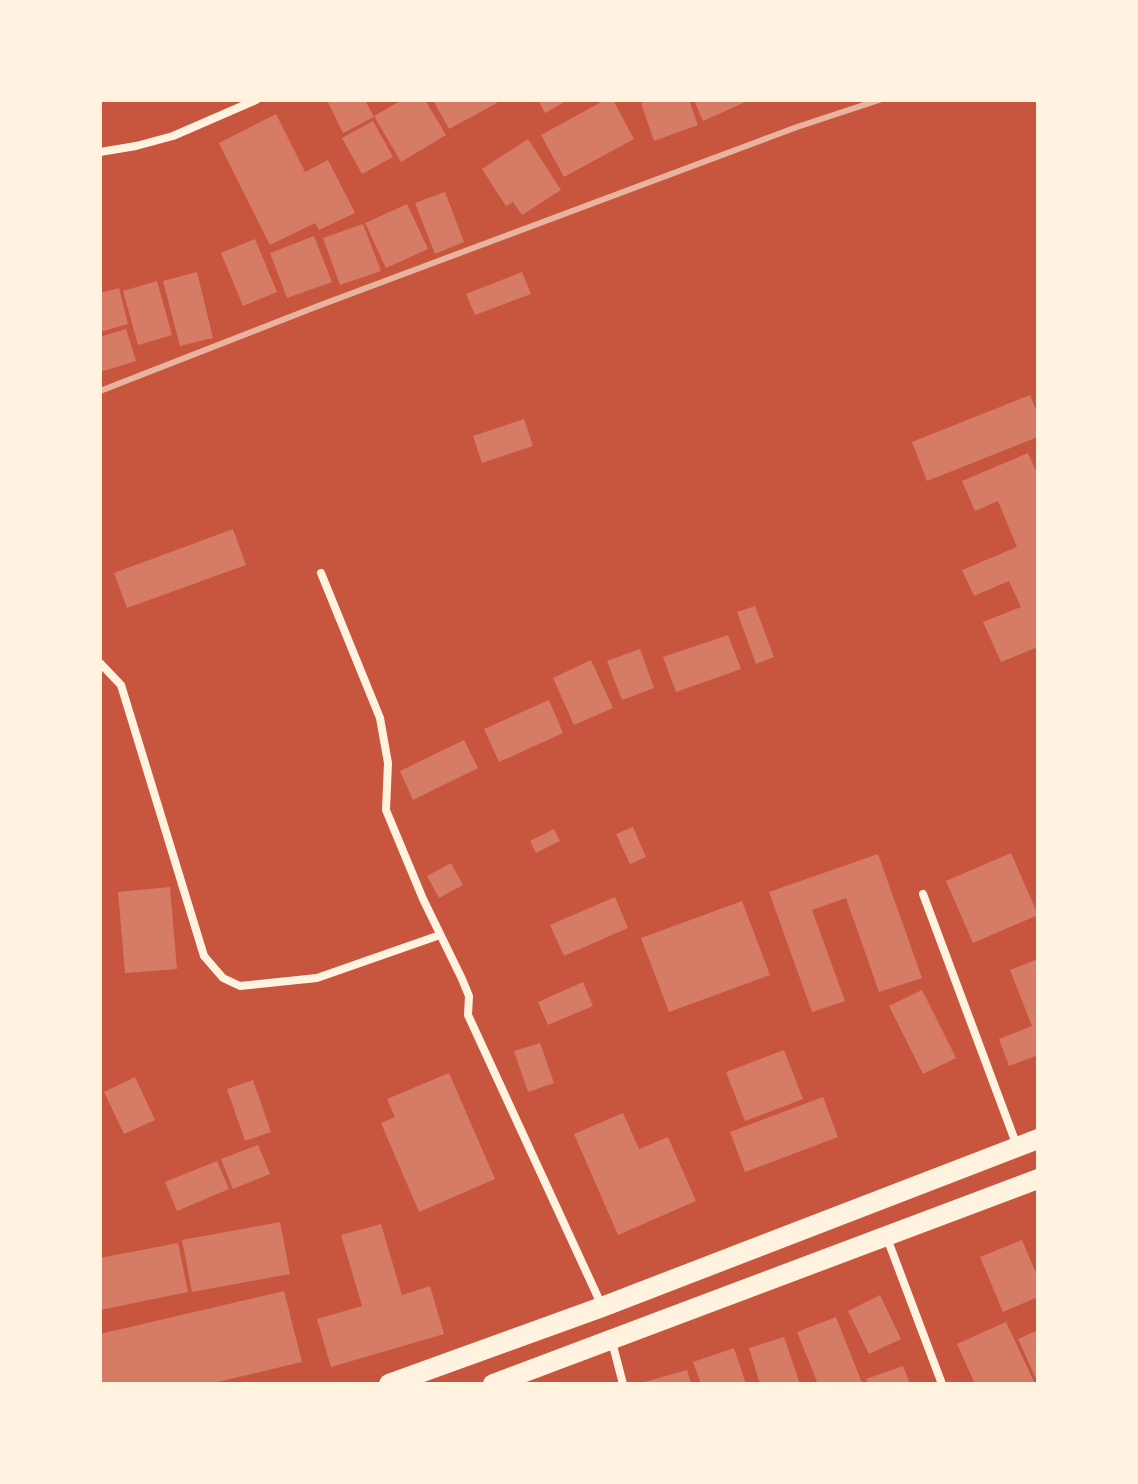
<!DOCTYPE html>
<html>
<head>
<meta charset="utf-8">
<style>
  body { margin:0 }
  #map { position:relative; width:1138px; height:1484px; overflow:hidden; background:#c8553d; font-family:"Work Sans",sans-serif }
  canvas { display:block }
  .frame { position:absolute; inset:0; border:102px solid #fff3e0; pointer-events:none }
</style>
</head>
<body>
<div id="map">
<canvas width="1138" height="1484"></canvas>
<div class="frame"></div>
</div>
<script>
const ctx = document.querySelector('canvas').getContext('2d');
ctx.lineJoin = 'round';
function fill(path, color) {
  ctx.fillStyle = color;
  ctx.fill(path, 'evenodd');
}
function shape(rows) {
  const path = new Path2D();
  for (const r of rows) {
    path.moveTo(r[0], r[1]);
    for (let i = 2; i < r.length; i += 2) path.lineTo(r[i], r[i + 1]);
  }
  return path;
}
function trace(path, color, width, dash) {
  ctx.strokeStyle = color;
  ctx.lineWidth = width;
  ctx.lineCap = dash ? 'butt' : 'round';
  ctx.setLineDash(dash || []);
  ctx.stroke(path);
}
const building = shape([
  [327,100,365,100,374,117,343,133],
  [402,100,425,100,446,135,401,162,374,116],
  [433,100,495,100,497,103,449,129],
  [538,100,568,100,545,113],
  [605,100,613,100,634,139,564,177,541,135],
  [649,100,689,100,698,125,654,141,641,103],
  [694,100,750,100,703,121],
  [276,114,305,172,328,160,355,213,319,230,315,223,270,245,219,143],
  [373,121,393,157,362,174,342,138],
  [528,139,561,190,522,215,513,202,506,206,482,169],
  [445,192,464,242,435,254,415,203],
  [407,204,428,249,386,268,365,223],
  [363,224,381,271,340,285,323,238],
  [314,236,332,282,287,298,270,253],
  [255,239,277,292,243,306,221,253],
  [197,272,213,338,180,346,163,281],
  [522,272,531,294,475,315,466,294],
  [157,281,172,335,138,345,123,291],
  [119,288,128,324,100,332,100,293],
  [126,329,136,361,100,372,100,337],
  [1030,395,1038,415,1038,437,927,481,912,442],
  [524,419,533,446,482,463,473,436],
  [1028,453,1038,475,1038,647,1001,662,983,622,1021,607,1009,581,974,596,962,570,1017,547,998,501,975,511,962,481],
  [233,529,246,565,127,608,114,573],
  [755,606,774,657,756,664,737,612],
  [728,635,741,669,676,692,663,657],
  [640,649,654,688,622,700,607,661],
  [591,660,613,708,574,725,553,678],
  [549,700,563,733,499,762,484,729],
  [464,740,478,768,413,800,400,771],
  [633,827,646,857,630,864,616,834],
  [554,829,560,841,536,853,530,841],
  [1011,853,1038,915,973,943,946,881],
  [878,854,922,978,879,992,846,898,812,910,845,1001,812,1012,769,892],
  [451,863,463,885,439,898,427,876],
  [170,887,177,969,125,973,118,892],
  [615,897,628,928,564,956,550,925],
  [742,901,770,975,669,1012,641,938],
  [1038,959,1038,1055,1009,1066,999,1039,1032,1026,1010,970],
  [583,982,593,1006,548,1025,538,1002],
  [922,990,956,1058,923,1074,889,1006],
  [540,1043,554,1083,528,1092,514,1051],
  [784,1050,803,1099,745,1121,726,1072],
  [449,1073,495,1179,419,1212,381,1123,395,1117,387,1099],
  [135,1077,155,1120,124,1134,104,1092],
  [253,1080,271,1132,245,1141,227,1089],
  [823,1097,838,1137,745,1172,730,1132],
  [623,1113,639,1149,668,1137,696,1201,618,1235,574,1134],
  [258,1145,270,1174,233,1189,221,1159],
  [217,1161,229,1189,177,1211,165,1182],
  [280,1222,290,1274,192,1292,182,1240],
  [381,1224,402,1295,430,1286,444,1334,331,1367,317,1319,362,1306,341,1235],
  [1022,1240,1038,1278,1038,1297,1003,1312,980,1257],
  [178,1243,188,1292,100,1310,100,1258],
  [284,1291,302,1362,209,1384,100,1384,100,1334],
  [880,1295,901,1339,869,1354,848,1311],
  [836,1317,862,1383,859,1384,818,1384,797,1332],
  [1006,1322,1035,1384,975,1384,957,1344],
  [1038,1330,1038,1383,1018,1339],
  [784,1337,800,1384,760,1384,749,1348],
  [734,1348,746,1384,701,1384,693,1362],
  [903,1366,910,1384,868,1384,866,1379],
  [687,1370,691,1384,641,1384,641,1383]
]);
const minor = shape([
  [100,152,136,146,173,136,256,100],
  [321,573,380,718,388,763,386,810,423,899,462,979,469,996,468,1015,602,1306],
  [100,663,121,685,204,956,223,978,240,986,317,978,440,935],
  [923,894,1017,1146],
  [887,1238,942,1384],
  [611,1338,623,1384]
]);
const primary = shape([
  [389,1384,602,1307,1038,1139],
  [493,1384,1038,1179]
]);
const rail = shape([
  [100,391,318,306,797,127,879,100]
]);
fill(building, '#d67c66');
trace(minor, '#fff3e0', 8);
trace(primary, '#fff3e0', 20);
trace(rail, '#e9b49f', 6);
</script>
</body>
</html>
